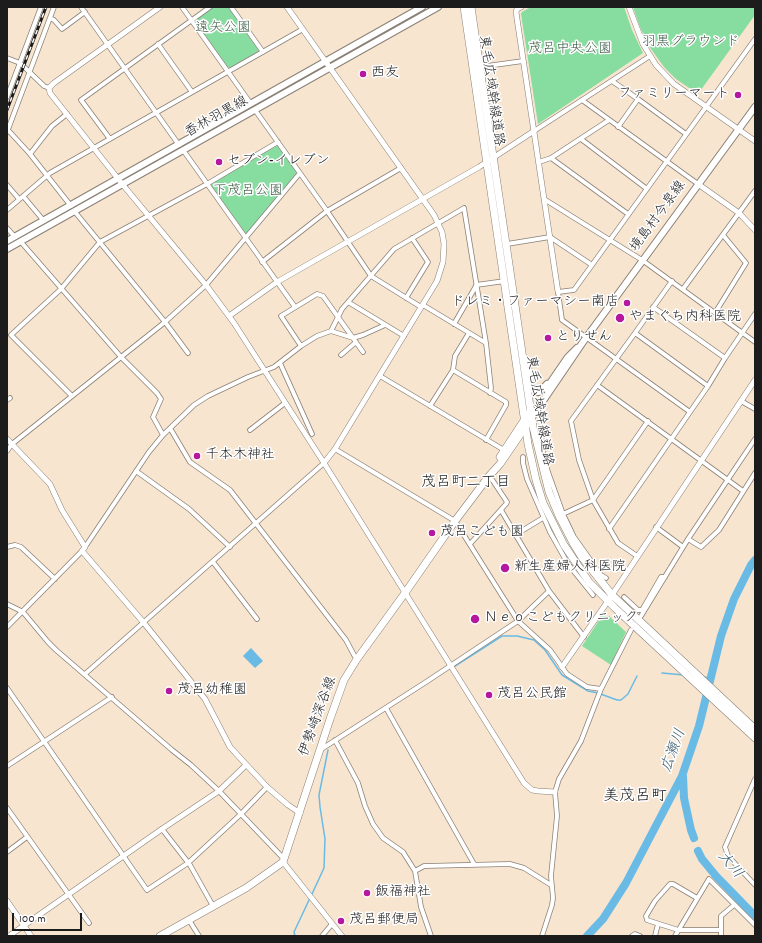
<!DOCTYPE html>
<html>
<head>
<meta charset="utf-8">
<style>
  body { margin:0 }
  #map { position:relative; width:762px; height:943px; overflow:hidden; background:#f7e5d0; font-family:Dekko,sans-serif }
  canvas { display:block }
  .frame { position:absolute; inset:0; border:8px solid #1c1c1c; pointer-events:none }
  .scale { position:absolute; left:12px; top:913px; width:70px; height:18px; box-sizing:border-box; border:2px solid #1c1c1c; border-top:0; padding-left:5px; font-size:12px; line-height:14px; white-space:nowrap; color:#1c1c1c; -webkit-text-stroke:3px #fff; paint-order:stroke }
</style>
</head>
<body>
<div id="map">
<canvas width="762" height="943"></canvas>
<div class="frame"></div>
<div class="scale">100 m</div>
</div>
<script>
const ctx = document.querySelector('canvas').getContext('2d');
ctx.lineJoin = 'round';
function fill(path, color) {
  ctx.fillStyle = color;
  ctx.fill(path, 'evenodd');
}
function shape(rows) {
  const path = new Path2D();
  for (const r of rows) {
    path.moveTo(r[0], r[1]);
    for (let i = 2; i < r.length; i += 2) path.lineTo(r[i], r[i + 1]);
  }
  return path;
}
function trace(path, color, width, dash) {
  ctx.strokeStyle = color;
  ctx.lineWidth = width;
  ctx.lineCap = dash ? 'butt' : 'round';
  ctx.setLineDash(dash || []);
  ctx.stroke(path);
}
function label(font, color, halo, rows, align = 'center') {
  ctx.font = font + ' Dekko,"Klee One",sans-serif';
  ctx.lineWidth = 3;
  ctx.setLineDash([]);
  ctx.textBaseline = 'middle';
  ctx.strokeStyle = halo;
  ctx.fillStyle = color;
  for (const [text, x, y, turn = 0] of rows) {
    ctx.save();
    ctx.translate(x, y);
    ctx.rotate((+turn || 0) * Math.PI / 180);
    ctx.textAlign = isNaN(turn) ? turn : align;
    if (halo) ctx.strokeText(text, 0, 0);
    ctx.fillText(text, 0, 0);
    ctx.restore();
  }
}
const green = shape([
  [213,7,229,7,259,50,258,52,230,68,227,67,195,21,196,19],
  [531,7,624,7,632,30,643,53,538,124,521,14,522,12],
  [633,7,755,7,755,15,698,94,676,79,664,67,651,49,640,27],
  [276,146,278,146,297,172,296,174,246,234,211,186,212,183],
  [602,616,609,616,626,632,611,665,582,646]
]);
const water = shape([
  [251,648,263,661,255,668,243,656]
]);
const stream = shape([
  [455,666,502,636,517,636,534,640,545,650,562,675,588,691,598,693,617,700,621,700,628,694,637,676],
  [662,673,684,675],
  [703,677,712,678],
  [312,894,324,868,325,839,320,807,319,795,328,750],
  [295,936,294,932,310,898]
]);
const river = shape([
  [683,776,684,798,691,830,694,838],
  [698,851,702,859,716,876,755,916],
  [587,936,603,919,626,883,682,776,699,726,721,636,734,599,751,565,755,560]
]);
const minor = shape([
  [81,7,179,145],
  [182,7,251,104],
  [231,7,263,52],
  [50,18,54,20,62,29,85,12],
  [158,44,192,92],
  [7,58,20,63,44,86,49,88],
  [480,67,523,61],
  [612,81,638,99],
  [7,97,41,7],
  [582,100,698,184],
  [255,110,327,211,371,276,421,307],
  [618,127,638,99,686,134],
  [8,130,30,154,71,206],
  [534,131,650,56],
  [7,132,54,7],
  [110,139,81,100,210,7],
  [581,139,647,189],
  [183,150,295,307],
  [30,154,52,126,67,114],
  [551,158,628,214],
  [539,162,551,158,609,120],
  [7,185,19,199],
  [23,196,44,221],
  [544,199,642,260,755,342],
  [7,210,50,173,303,29],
  [75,212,165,322,188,353],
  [7,228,15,237],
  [21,242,121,357,157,393,161,399,153,417,163,435],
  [507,244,550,237,592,265],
  [262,262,327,211,401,168],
  [476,285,505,281],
  [683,289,755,191],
  [406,298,428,262,412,238],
  [348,302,404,336],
  [423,305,486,343],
  [653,307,725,358],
  [715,313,746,263,723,235],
  [454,324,476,286],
  [331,331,353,338,363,335,385,325],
  [635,333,708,386],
  [301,346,281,316,317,294,323,296,363,352],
  [341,355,356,342],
  [280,363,312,434],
  [453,370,506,402,506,405,486,440],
  [380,376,504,450],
  [597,385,743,491],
  [72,396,11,335,61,289,100,242,207,184,278,142],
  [7,400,10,398],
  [741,401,755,409],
  [430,406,453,370,455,356,469,333],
  [690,412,562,320,558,292,574,290,755,39],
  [170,428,190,462,230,490,346,640,354,655,357,659],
  [250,430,285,403],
  [541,431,543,453,548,472,563,514,574,537,601,575,606,578],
  [335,449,455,521,518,621,550,650,567,674,587,687,601,689],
  [7,451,12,444,165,322,206,285,300,173],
  [523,457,523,463,527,479,550,532,568,564,593,595],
  [136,471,189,509,230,547],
  [501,510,549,591,584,637],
  [563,514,593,500,648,421],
  [656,527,683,547],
  [609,529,708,386,725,358,755,314],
  [515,535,543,518],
  [688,539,701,547,719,530,755,473],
  [470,544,506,504,507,502,491,478,489,476],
  [7,547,15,545,21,547,55,579],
  [85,547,149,452,163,435,194,405,208,396,248,377,274,367,301,346,317,336,331,331,342,309,394,249,464,208,486,343,491,388,490,393],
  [637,556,618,543,593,500,579,460,571,421,635,333,672,281],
  [213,562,257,619],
  [624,597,638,610,642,610,661,577,665,577],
  [7,604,23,612,48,642,56,650,172,750,191,765,219,791,284,859],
  [641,616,688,539,755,439],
  [7,627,82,551],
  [85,674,324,463],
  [7,688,147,890,188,863,241,814,267,787],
  [386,708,474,864],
  [335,740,358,783,365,806,373,824,383,838,403,852,415,871,421,907,431,936],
  [320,750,426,682,518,621,549,591],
  [7,766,112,697],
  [755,779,725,847,728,856,755,885],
  [7,808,89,923],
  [162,829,190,865,213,906],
  [7,852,27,837],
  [415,871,424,866,510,864,524,868,551,885],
  [697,898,673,884,670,884,655,901,646,916,647,920,678,930,721,930],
  [189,920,199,936],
  [322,936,332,924],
  [542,936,552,905,553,898,551,876,557,816,555,792,559,779,581,741,601,689,631,630],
  [632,936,635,934,640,936],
  [655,936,658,924],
  [675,936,709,879,755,925],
  [721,936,721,916,734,905]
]);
const tertiary = shape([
  [160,7,54,83,49,88,50,93,123,185,206,285,234,323,324,463,524,783,532,790,538,791,555,792],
  [287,7,434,215,442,232,444,244,443,262,437,281,335,449,324,463],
  [521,7,517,9,516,12,558,292],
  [629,7,643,44,656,65,674,84,755,141],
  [698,184,739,213,755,230],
  [229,316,277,282,479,167,534,131],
  [7,439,50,484,62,510,85,547,82,551,144,623,205,699,230,747,267,787,288,805,300,813],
  [562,667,608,601,755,380],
  [283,862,342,936],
  [7,901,31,936],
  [9,936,162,829,219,791,246,765]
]);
const secondary = shape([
  [7,241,422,7],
  [7,249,438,7],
  [525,359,528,367,532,389,535,392,539,392,547,384],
  [546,389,568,357,577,348],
  [532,417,583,342,755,107]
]);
const primary = shape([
  [500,457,531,410],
  [160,936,246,888,283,862,330,719,344,680,357,659,405,593,455,521,489,476,500,464,528,423]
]);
const trunk = shape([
  [464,7,528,444,536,480,543,503,564,545,589,582,615,608,755,738],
  [471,7,533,427,549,492,559,516,573,543,581,556,612,595,755,729]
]);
const rail = shape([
  [7,110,46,7]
]);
const markers = [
  [363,74,4,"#b5179e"],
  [738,95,4,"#b5179e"],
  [219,162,4,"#b5179e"],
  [627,303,4,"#b5179e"],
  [620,318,5,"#b5179e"],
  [548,338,4,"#b5179e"],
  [197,456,4,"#b5179e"],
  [432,533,4,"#b5179e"],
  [505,568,5,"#b5179e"],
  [475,619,5,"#b5179e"],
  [169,691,4,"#b5179e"],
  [489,695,4,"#b5179e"],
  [367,893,4,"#b5179e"],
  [341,921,4,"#b5179e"]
];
const parkNames = [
  ["遠矢公園",223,29],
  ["羽黒グラウンド",691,43],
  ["茂呂中央公園",570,50],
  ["下茂呂公園",248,192]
];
const poiNames = [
  ["西友",371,74],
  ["ファミリーマート",730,95,"right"],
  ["セブン-イレブン",227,162],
  ["ドレミ・ファーマシー南店",619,303,"right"],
  ["やまぐち内科医院",629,318],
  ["とりせん",556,338],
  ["千本木神社",205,456],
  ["茂呂こども園",440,533],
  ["新生産婦人科医院",514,568],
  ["Ｎｅｏこどもクリニック",484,619],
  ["茂呂幼稚園",177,691],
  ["茂呂公民館",497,695],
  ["飯福神社",375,893],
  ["茂呂郵便局",349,921]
];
const streetNames = [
  ["東毛広域幹線道路",490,91,82],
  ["香林羽黒線",217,118,-29],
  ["境島村今泉線",659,217,-54],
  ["東毛広域幹線道路",538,411,81],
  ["伊勢崎深谷線",319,717,-70]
];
const neighbourhoodNames = [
  ["茂呂町二丁目",466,484]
];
const waterNames = [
  ["広瀬川",675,751,-70],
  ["大川",729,866,50]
];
const quarterNames = [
  ["美茂呂町",635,798]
];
fill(green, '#87dda0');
fill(water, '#69bbe5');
trace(stream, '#69bbe5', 1.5);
trace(river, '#69bbe5', 8);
trace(minor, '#8a8076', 5.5);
trace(tertiary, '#8a8076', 6);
trace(secondary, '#8a8076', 8);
trace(primary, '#8a8076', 8);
trace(trunk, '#8a8076', 8);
trace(minor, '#fff', 4);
trace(tertiary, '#fff', 5);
trace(secondary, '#fff', 6);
trace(primary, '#fff', 7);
trace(trunk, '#fff', 7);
trace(rail, '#1c1c1c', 3);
trace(rail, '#fff', 1.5, [4.5]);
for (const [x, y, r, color] of markers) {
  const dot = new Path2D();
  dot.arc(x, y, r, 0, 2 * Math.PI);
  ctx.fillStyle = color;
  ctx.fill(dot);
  trace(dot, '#fff', 1.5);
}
label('14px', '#41604a', '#fff', parkNames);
label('14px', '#1c1c1c', '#fff', poiNames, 'left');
label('14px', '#1c1c1c', '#fff', streetNames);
label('15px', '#1c1c1c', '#fff', neighbourhoodNames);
label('italic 15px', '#3b5c6c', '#fff', waterNames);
label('16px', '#1c1c1c', '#fff', quarterNames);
</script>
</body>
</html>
